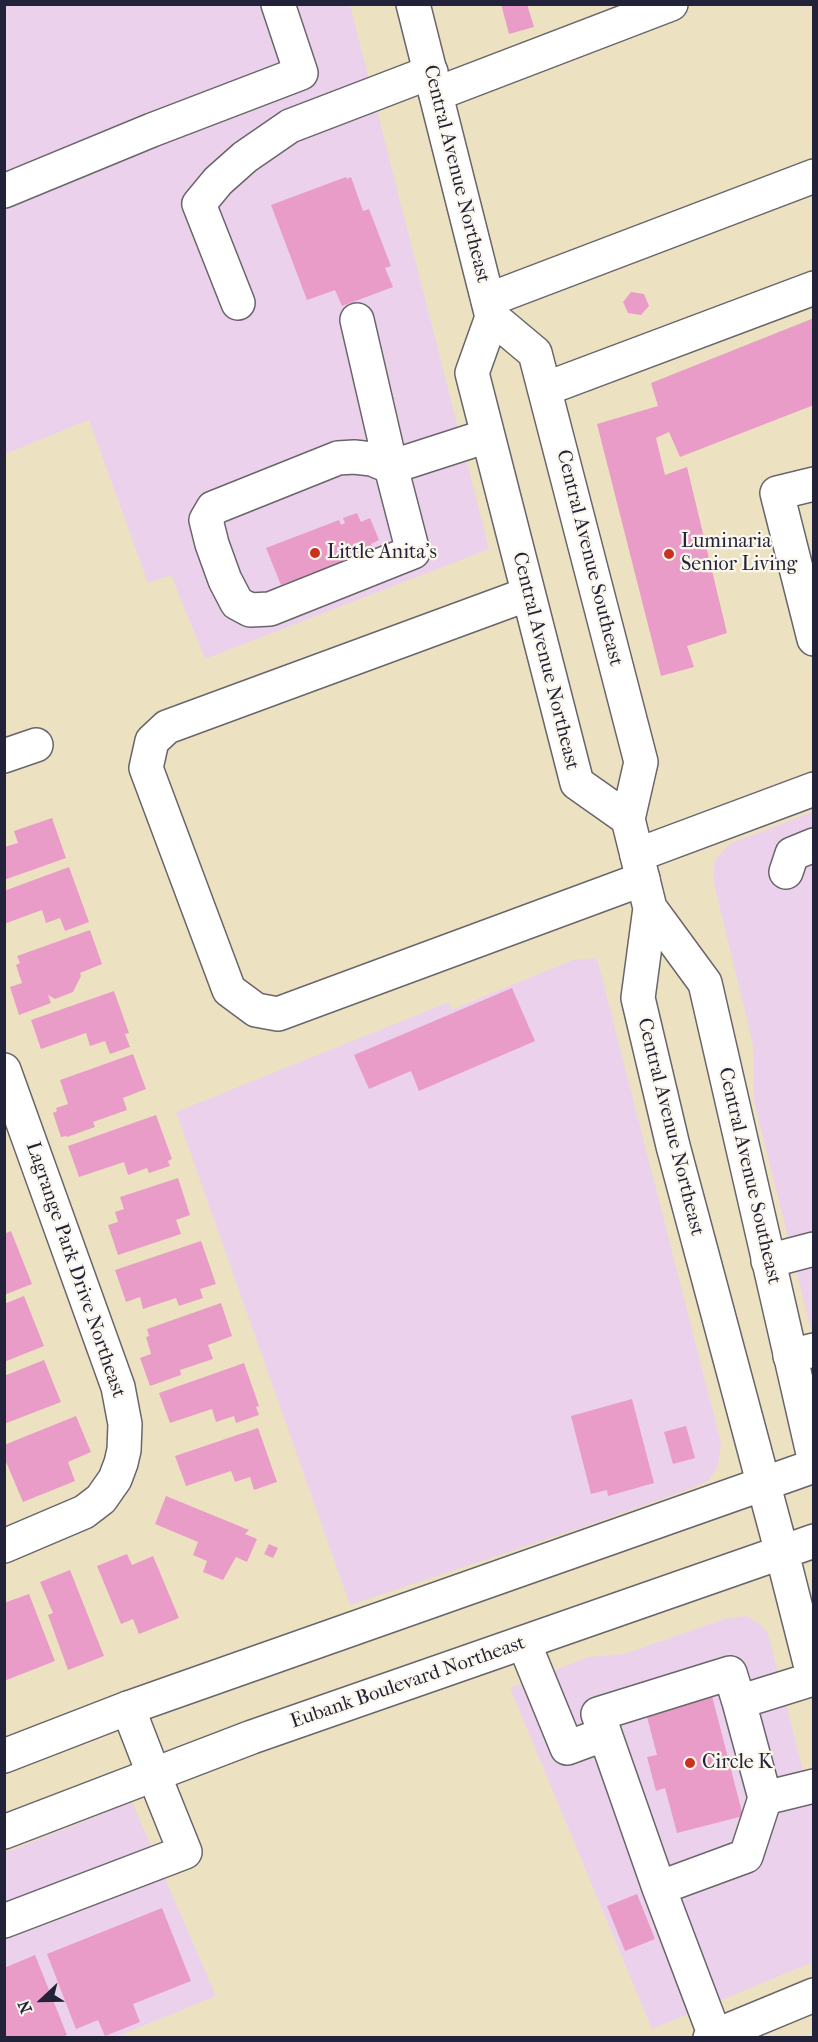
<!DOCTYPE html>
<html>
<head>
<meta charset="utf-8">
<style>
  body { margin:0 }
  #map { position:relative; width:818px; height:2042px; overflow:hidden; background:#ece2c1; font-family:"IM FELL French Canon",serif }
  canvas { display:block }
  .frame { position:absolute; inset:0; border:6px solid #22223b; pointer-events:none }
  .north { position:absolute; left:12px; top:1970px; width:60px; height:60px; -webkit-text-stroke:4px #fbf7ec; paint-order:stroke; rotate:248deg; font-size:16px; font-weight:700; line-height:24px; text-align:center; color:#22223b }
  .north::after { content:''; display:block; margin:auto; width:21px; height:27px; background:#22223b; clip-path:polygon(50% 0,100% 100%,50% 72%,0 100%) }
</style>
</head>
<body>
<div id="map">
<canvas width="818" height="2042"></canvas>
<div class="frame"></div>
<div class="north">N</div>
</div>
<script>
const ctx = document.querySelector('canvas').getContext('2d');
ctx.lineJoin = 'round';
function fill(path, color) {
  ctx.fillStyle = color;
  ctx.fill(path, 'evenodd');
}
function shape(rows) {
  const path = new Path2D();
  for (const r of rows) {
    path.moveTo(r[0], r[1]);
    for (let i = 2; i < r.length; i += 2) path.lineTo(r[i], r[i + 1]);
  }
  return path;
}
function trace(path, color, width, dash) {
  ctx.strokeStyle = color;
  ctx.lineWidth = width;
  ctx.lineCap = dash ? 'butt' : 'round';
  ctx.setLineDash(dash || []);
  ctx.stroke(path);
}
function label(font, color, halo, rows, align = 'center') {
  ctx.font = font + ' "IM FELL French Canon",serif';
  ctx.lineWidth = 4.5;
  ctx.setLineDash([]);
  ctx.textBaseline = 'middle';
  ctx.strokeStyle = halo;
  ctx.fillStyle = color;
  for (const [text, x, y, turn = 0] of rows) {
    ctx.save();
    ctx.translate(x, y);
    ctx.rotate((+turn || 0) * Math.PI / 180);
    ctx.textAlign = isNaN(turn) ? turn : align;
    if (halo) ctx.strokeText(text, 0, 0);
    ctx.fillText(text, 0, 0);
    ctx.restore();
  }
}
const built = shape([
  [5,5,350,5,489,549,205,659,171,575,148,583,89,420,5,454],
  [813,812,813,1338,754,1101,753,1045,713,879,715,860,729,844],
  [597,958,721,1443,718,1466,709,1480,690,1489,586,1526,350,1605,176,1112,449,1002,451,1010,573,960],
  [747,1616,760,1624,767,1632,771,1645,813,1811,813,1962,652,2029,510,1688,588,1657,624,1654,727,1618],
  [132,1802,216,1996,116,2037,5,2038,5,1853]
]);
const building = shape([
  [501,4,527,4,534,27,509,34],
  [346,177,347,179,351,177,363,211,369,209,391,266,385,268,393,287,342,306,335,290,307,300,271,205],
  [631,292,644,294,649,306,641,315,628,313,623,302],
  [814,318,814,405,680,457,669,432,656,438,665,475,687,467,727,633,687,646,694,667,661,676,597,424,658,406,651,383],
  [357,513,361,522,370,518,379,540,371,544,373,549,349,558,351,564,325,574,323,569,281,585,266,548,339,520,341,525,345,523,343,518],
  [52,818,66,858,4,880,4,847,18,843,14,831],
  [69,867,89,922,65,931,60,918,46,923,42,910,4,924,4,891],
  [90,930,102,964,80,973,81,976,73,992,55,999,48,995,51,1003,19,1015,10,987,22,983,16,965,20,963,17,956],
  [512,988,535,1041,419,1091,411,1071,369,1089,354,1055],
  [114,991,129,1033,125,1034,130,1047,110,1054,105,1041,90,1046,86,1033,41,1049,31,1020],
  [133,1054,146,1089,123,1098,127,1110,93,1122,95,1127,67,1137,66,1136,61,1137,53,1113,57,1111,56,1108,68,1104,60,1080],
  [156,1115,172,1159,168,1161,170,1166,149,1173,147,1168,128,1175,124,1162,79,1177,68,1146],
  [178,1178,190,1215,176,1220,181,1234,118,1255,108,1225,118,1222,115,1212,124,1209,120,1197],
  [11,1231,32,1284,4,1295,4,1234],
  [201,1241,216,1284,200,1289,203,1298,179,1306,176,1298,143,1309,140,1297,126,1302,115,1270],
  [24,1296,44,1346,4,1362,4,1304],
  [221,1303,232,1336,208,1345,213,1359,180,1370,181,1375,150,1386,140,1358,151,1354,146,1337,149,1336,147,1329],
  [44,1360,61,1402,4,1424,4,1376],
  [244,1363,259,1406,256,1407,259,1415,236,1423,234,1416,216,1422,212,1409,170,1423,159,1393],
  [632,1399,654,1483,608,1496,607,1490,591,1494,571,1416],
  [76,1416,91,1452,68,1462,75,1481,23,1502,4,1457,4,1445],
  [686,1426,695,1458,673,1464,664,1432],
  [258,1428,277,1482,254,1490,250,1477,235,1482,231,1471,186,1486,175,1456],
  [166,1496,249,1530,245,1534,257,1539,247,1562,236,1557,223,1580,203,1572,207,1561,193,1555,198,1542,155,1524],
  [269,1544,278,1548,273,1558,264,1554],
  [127,1554,132,1565,153,1556,179,1618,139,1634,133,1619,121,1624,97,1566],
  [70,1570,104,1656,68,1670,48,1615,53,1613,40,1582],
  [29,1594,55,1661,4,1681,4,1603],
  [711,1692,743,1816,677,1833,665,1788,656,1791,647,1757,657,1755,645,1709],
  [637,1894,655,1939,625,1951,607,1906],
  [162,1908,191,1981,133,2004,140,2022,105,2036,98,2020,76,2029,47,1954],
  [35,1955,67,2035,60,2038,4,2038,4,1968]
]);
const minor = shape([
  [436,94,671,4],
  [4,191,152,130,301,73,278,4],
  [488,300,814,176],
  [238,303,199,204,218,181,245,157,290,126,431,72],
  [357,320,391,467,413,552,270,609,250,610,237,603,225,580,212,544,206,520,213,508,338,458,354,457,372,459,391,467,487,436],
  [545,389,814,288],
  [814,484,777,493,814,639],
  [528,594,167,727,152,741,146,768,229,990,256,1010,278,1014,643,879],
  [4,756,36,745],
  [637,855,814,789],
  [786,872,792,854,814,845],
  [4,1070,118,1387,125,1424,124,1450,121,1463,115,1479,101,1499,84,1512,4,1546],
  [768,1261,814,1249],
  [790,1356,814,1350],
  [524,1643,567,1748,605,1734,659,1888],
  [813,1679,739,1702,765,1798,814,1786],
  [605,1734,598,1714,730,1673,739,1702],
  [4,1921,185,1852,154,1775,128,1708],
  [715,2036,659,1888,746,1856,765,1798],
  [710,2038,814,1995]
]);
const major = shape([
  [413,4,492,317,472,373,577,783,628,819,650,908,638,998,673,1146,782,1553,814,1679],
  [492,317,535,353,641,762,628,819],
  [650,908,705,983,814,1458],
  [4,1756,128,1708,814,1466],
  [4,1832,252,1737,814,1541]
]);
const markers = [
  [315,553,6,"#c8321e"],
  [669,554,6,"#c8321e"],
  [690,1763,6,"#c8321e"]
];
const streetNames = [
  ["Central Avenue Northeast",456,174,76],
  ["Central Avenue Southeast",589,558,76],
  ["Central Avenue Northeast",545,661,76],
  ["Central Avenue Northeast",670,1127,76],
  ["Central Avenue Southeast",749,1176,77],
  ["Lagrange Park Drive Northeast",75,1270,71],
  ["Eubank Boulevard Northeast",408,1683,-19]
];
const poiNames = [
  ["Luminaria",681,542],
  ["Senior Living",681,565],
  ["Little Anita's",327,553],
  ["Circle K",702,1763]
];
fill(built, '#ebd1eb');
fill(building, '#ea9cc9');
trace(minor, '#69656a', 36);
trace(major, '#69656a', 36);
trace(minor, '#fff', 33);
trace(major, '#fff', 33);
for (const [x, y, r, color] of markers) {
  const dot = new Path2D();
  dot.arc(x, y, r, 0, 2 * Math.PI);
  ctx.fillStyle = color;
  ctx.fill(dot);
  trace(dot, '#fbf7ec', 2);
}
label('20px', '#22223b', '#fbf7ec', streetNames);
label('20px', '#22223b', '#fbf7ec', poiNames, 'left');
</script>
</body>
</html>
